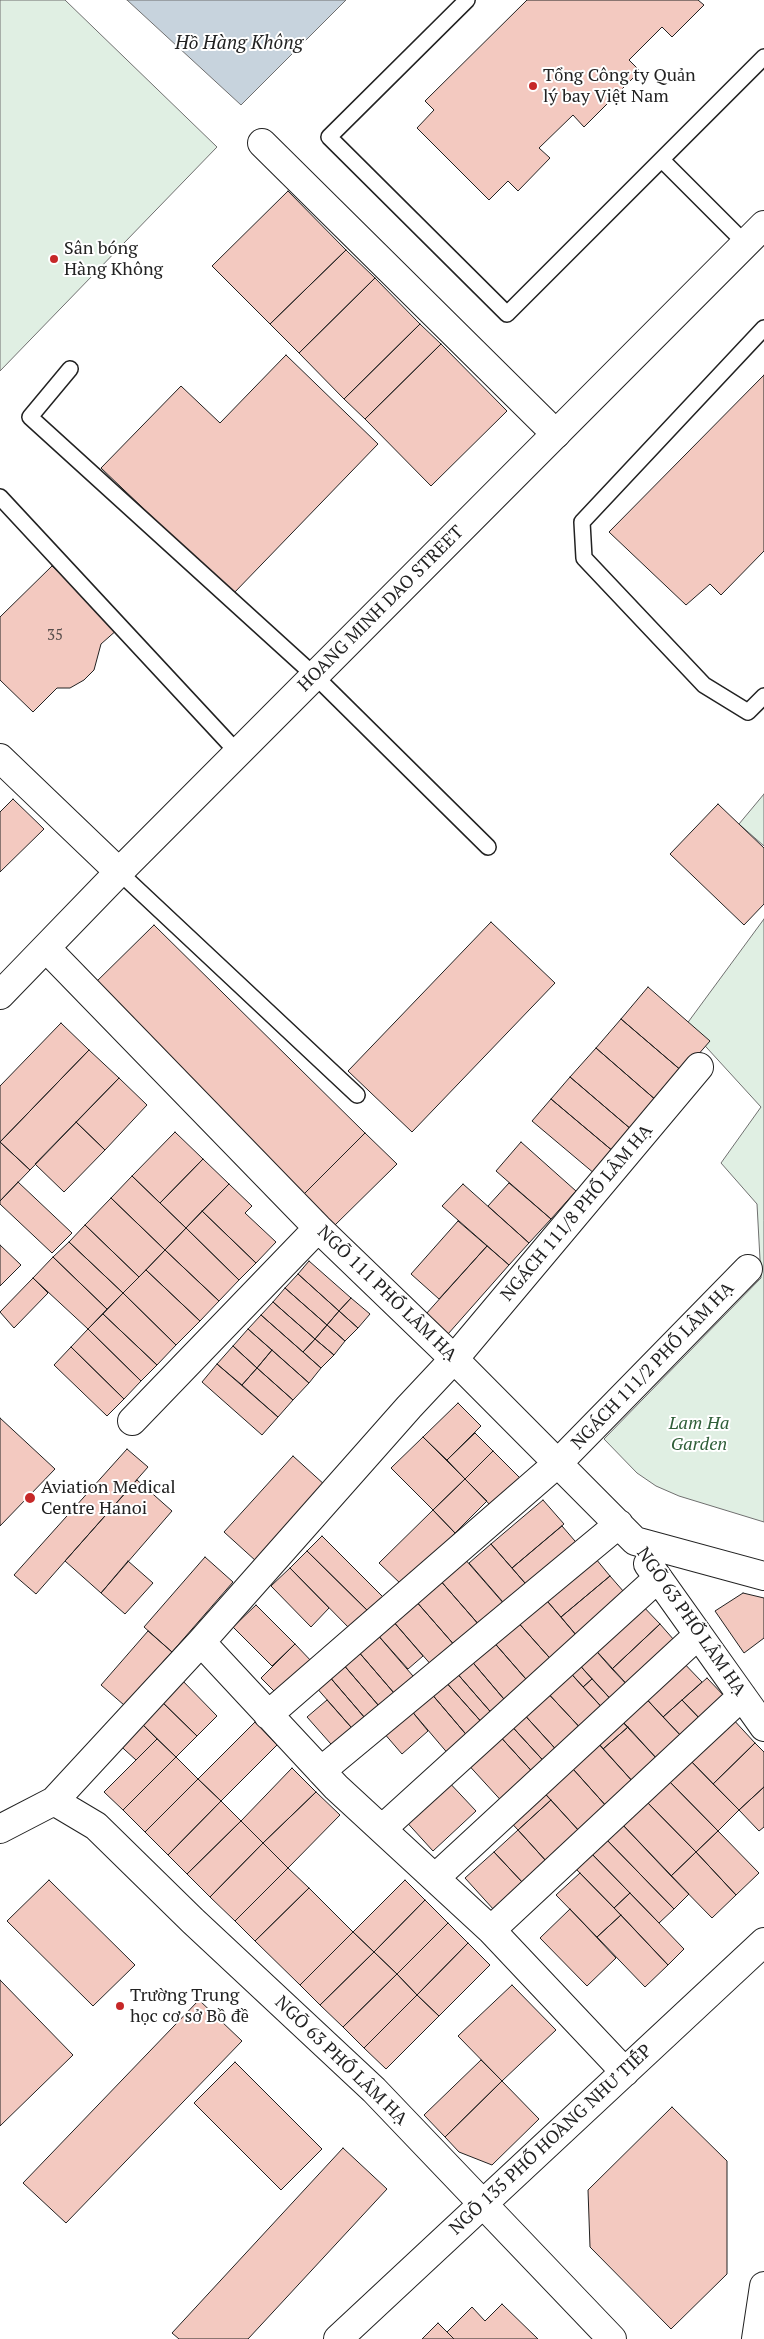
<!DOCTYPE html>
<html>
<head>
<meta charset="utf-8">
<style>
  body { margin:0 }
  canvas { display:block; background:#fff }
</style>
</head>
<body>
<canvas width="764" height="2339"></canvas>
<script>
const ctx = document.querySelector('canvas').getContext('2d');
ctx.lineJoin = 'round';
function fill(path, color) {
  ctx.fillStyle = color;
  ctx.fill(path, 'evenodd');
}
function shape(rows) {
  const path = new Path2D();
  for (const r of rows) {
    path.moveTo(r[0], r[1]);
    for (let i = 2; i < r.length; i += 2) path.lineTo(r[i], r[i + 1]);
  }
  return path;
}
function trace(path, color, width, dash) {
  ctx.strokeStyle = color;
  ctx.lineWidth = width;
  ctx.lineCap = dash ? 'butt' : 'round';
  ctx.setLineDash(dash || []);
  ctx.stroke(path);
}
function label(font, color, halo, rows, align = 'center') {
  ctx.font = font + ' "PT Serif",serif';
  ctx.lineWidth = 4;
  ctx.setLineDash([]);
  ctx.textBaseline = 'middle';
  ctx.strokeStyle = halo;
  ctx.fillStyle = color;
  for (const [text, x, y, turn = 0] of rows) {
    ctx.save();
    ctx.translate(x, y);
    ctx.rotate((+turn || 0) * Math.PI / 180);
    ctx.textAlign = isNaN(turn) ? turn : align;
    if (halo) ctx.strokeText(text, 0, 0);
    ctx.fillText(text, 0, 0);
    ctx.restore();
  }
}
const green = shape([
  [0,0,65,0,217,147,0,371,0,0],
  [764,794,764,846,739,824,764,794],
  [764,919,764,1522,679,1496,656,1486,637,1473,604,1439,761,1278,757,1204,721,1163,761,1107,686,1025,764,919]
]);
const water = shape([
  [127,0,346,0,241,105,127,0]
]);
const building = shape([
  [527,0,698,0,704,5,672,37,662,27,629,60,640,71,584,127,573,115,539,148,550,158,518,191,508,181,489,200,417,128,434,110,425,101,527,0],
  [288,191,346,250,270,324,212,266,288,191],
  [346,250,375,278,299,353,270,324,346,250],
  [375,278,420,324,344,399,299,353,375,278],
  [420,324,441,344,365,419,344,399,420,324],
  [441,344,507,411,431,486,365,419,441,344],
  [286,355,378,444,233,594,101,468,181,386,220,423,286,355],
  [764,375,764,551,721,595,710,584,686,605,609,532,764,375],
  [52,566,118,629,101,644,94,670,84,680,70,688,57,688,33,712,0,680,0,617,52,566],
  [13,799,44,829,0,872,0,812,13,799],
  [718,804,764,848,764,904,744,925,670,854,718,804],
  [491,922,555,983,412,1132,348,1071,491,922],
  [154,925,365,1133,302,1196,91,987,154,925],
  [648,987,710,1041,683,1072,621,1019,648,987],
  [621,1019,683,1072,657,1101,596,1048,621,1019],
  [61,1023,89,1050,0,1142,0,1086,61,1023],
  [596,1048,657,1101,632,1130,570,1077,596,1048],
  [89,1050,119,1078,30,1170,0,1142,89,1050],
  [570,1077,632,1130,614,1152,551,1099,570,1077],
  [119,1078,147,1105,105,1150,76,1122,119,1078],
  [551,1099,614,1152,595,1174,532,1121,551,1099],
  [76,1122,105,1150,64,1192,35,1164,76,1122],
  [175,1132,203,1159,160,1203,132,1176,175,1132],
  [365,1133,397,1164,333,1227,302,1196,365,1133],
  [0,1142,30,1170,0,1201,0,1142],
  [521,1142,576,1191,551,1219,496,1171,521,1142],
  [203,1159,229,1184,186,1228,160,1203,203,1159],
  [132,1176,186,1228,165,1250,111,1198,132,1176],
  [18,1182,72,1233,52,1253,0,1204,0,1201,18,1182],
  [509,1183,551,1219,529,1243,488,1206,509,1183],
  [229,1184,252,1206,245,1213,276,1242,256,1263,202,1211,229,1184],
  [463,1184,529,1243,509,1265,442,1206,463,1184],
  [111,1198,165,1250,139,1277,85,1225,111,1198],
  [202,1211,256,1263,239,1280,186,1228,202,1211],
  [458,1221,487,1246,439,1299,411,1274,458,1221],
  [85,1225,139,1277,123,1293,69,1242,85,1225],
  [186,1228,239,1280,219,1301,165,1250,186,1228],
  [69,1242,123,1293,107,1309,53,1257,69,1242],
  [0,1245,21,1265,0,1286,0,1245],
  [487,1246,509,1265,448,1334,426,1314,487,1246],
  [165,1250,219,1301,200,1321,146,1270,165,1250],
  [53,1257,107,1309,88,1329,33,1278,53,1257],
  [309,1261,351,1298,339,1311,298,1274,309,1261],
  [146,1270,200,1321,176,1345,123,1293,146,1270],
  [298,1274,339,1311,327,1325,285,1288,298,1274],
  [33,1278,48,1293,14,1328,0,1312,33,1278],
  [285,1288,327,1325,315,1339,273,1302,285,1288],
  [123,1293,176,1345,157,1365,103,1314,123,1293],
  [351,1298,370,1314,358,1328,339,1311,351,1298],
  [273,1302,315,1339,303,1352,261,1315,273,1302],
  [339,1311,358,1328,345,1341,327,1325,339,1311],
  [103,1314,157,1365,141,1381,88,1329,103,1314],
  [261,1315,321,1368,309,1383,248,1329,261,1315],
  [327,1325,345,1341,334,1355,315,1339,327,1325],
  [88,1329,141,1381,124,1399,71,1347,88,1329],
  [248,1329,272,1350,257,1368,233,1346,248,1329],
  [315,1339,334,1355,321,1368,303,1352,315,1339],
  [233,1346,257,1368,242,1385,217,1364,233,1346],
  [71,1347,124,1399,107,1416,54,1365,71,1347],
  [272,1350,309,1383,293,1400,257,1368,272,1350],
  [217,1364,278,1417,262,1435,202,1382,217,1364],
  [257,1368,293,1400,278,1417,242,1385,257,1368],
  [458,1403,481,1426,447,1460,423,1437,458,1403],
  [0,1418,55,1469,0,1526,0,1418],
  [475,1433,493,1451,465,1479,447,1460,475,1433],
  [423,1437,465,1479,433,1510,391,1468,423,1437],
  [127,1449,148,1467,36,1594,14,1575,127,1449],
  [493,1451,522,1480,493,1508,465,1479,493,1451],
  [293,1456,326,1486,256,1561,224,1532,293,1456],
  [465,1479,487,1501,455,1533,433,1510,465,1479],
  [137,1480,172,1511,101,1593,65,1561,137,1480],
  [543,1500,564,1524,512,1568,491,1544,543,1500],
  [433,1510,455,1533,402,1585,379,1563,433,1510],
  [562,1526,581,1548,531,1590,512,1568,562,1526],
  [322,1536,386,1600,372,1615,307,1551,322,1536],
  [491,1544,531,1590,509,1609,469,1563,491,1544],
  [307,1551,372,1615,353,1632,290,1568,307,1551],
  [591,1553,610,1576,561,1617,542,1595,591,1553],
  [205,1557,233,1582,172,1652,144,1627,205,1557],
  [464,1558,505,1605,480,1626,439,1579,464,1558],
  [128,1561,153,1583,125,1614,101,1593,128,1561],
  [290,1568,329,1608,311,1627,271,1586,290,1568],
  [610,1576,631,1600,582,1642,561,1617,610,1576],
  [439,1579,480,1626,456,1647,415,1600,439,1579],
  [743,1593,764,1598,764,1638,744,1653,715,1611,743,1593],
  [542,1595,582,1642,556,1665,515,1619,542,1595],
  [415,1600,456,1647,433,1667,392,1620,415,1600],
  [639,1602,660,1624,612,1669,591,1645,639,1602],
  [256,1605,295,1644,272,1666,233,1627,256,1605],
  [515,1619,556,1665,532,1686,491,1639,515,1619],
  [392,1620,423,1656,408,1669,376,1633,392,1620],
  [660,1624,681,1648,633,1691,612,1669,660,1624],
  [148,1631,172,1652,124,1705,101,1685,148,1631],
  [376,1633,419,1683,400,1700,357,1650,376,1633],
  [491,1639,532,1686,509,1705,469,1658,491,1639],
  [295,1644,313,1663,279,1696,261,1678,295,1644],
  [591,1645,633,1691,617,1706,575,1660,591,1645],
  [357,1650,400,1700,385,1713,342,1663,357,1650],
  [678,1657,702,1682,663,1717,640,1692,678,1657],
  [469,1658,509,1705,495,1717,455,1671,469,1658],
  [575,1660,592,1679,583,1687,566,1668,575,1660],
  [342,1663,385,1713,371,1725,328,1675,342,1663],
  [566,1668,608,1714,586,1734,543,1688,566,1668],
  [455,1671,495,1717,485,1726,444,1680,455,1671],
  [328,1675,371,1725,358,1735,315,1686,328,1675],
  [178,1676,217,1716,197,1736,157,1697,178,1676],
  [707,1678,727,1699,702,1721,682,1700,707,1678],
  [592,1679,617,1706,608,1714,583,1687,592,1679],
  [444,1680,485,1726,470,1739,430,1692,444,1680],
  [543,1688,586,1734,562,1756,520,1710,543,1688],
  [430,1692,470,1739,450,1756,410,1709,430,1692],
  [640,1692,683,1738,658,1760,615,1714,640,1692],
  [157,1697,197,1736,176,1757,136,1718,157,1697],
  [327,1700,358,1735,338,1752,307,1717,327,1700],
  [682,1700,702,1721,683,1738,663,1717,682,1700],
  [410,1709,428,1731,402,1754,383,1732,410,1709],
  [520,1710,562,1756,550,1768,507,1721,520,1710],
  [615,1714,628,1727,603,1749,591,1735,615,1714],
  [731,1717,755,1743,713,1784,688,1758,731,1717],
  [136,1718,157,1739,136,1760,114,1740,136,1718],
  [507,1721,550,1768,538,1778,496,1732,507,1721],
  [255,1722,277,1745,221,1801,198,1779,255,1722],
  [628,1727,658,1760,634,1783,603,1749,628,1727],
  [496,1732,538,1778,507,1807,464,1760,496,1732],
  [591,1735,634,1783,607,1807,565,1760,591,1735],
  [157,1739,176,1757,123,1810,104,1792,157,1739],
  [755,1743,764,1752,764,1787,739,1810,713,1784,755,1743],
  [176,1757,198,1779,145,1832,123,1810,176,1757],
  [688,1758,739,1810,718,1831,667,1779,688,1758],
  [565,1760,607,1807,580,1832,537,1785,565,1760],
  [292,1768,316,1792,263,1843,241,1821,292,1768],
  [445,1778,476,1811,433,1851,402,1817,445,1778],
  [198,1779,221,1801,168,1855,145,1832,198,1779],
  [667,1779,718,1831,696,1852,645,1800,667,1779],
  [537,1785,551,1800,518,1830,504,1815,537,1785],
  [764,1787,764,1827,759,1831,739,1810,764,1787],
  [316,1792,340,1815,288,1868,263,1843,316,1792],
  [551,1800,580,1832,547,1862,518,1830,551,1800],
  [645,1800,696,1852,671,1876,621,1823,645,1800],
  [221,1801,241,1821,187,1874,168,1855,221,1801],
  [241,1821,263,1843,210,1897,187,1874,241,1821],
  [621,1823,689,1894,674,1909,605,1838,621,1823],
  [518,1830,547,1862,523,1883,494,1852,518,1830],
  [718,1831,759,1873,736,1895,696,1852,718,1831],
  [605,1838,674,1909,659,1923,590,1852,605,1838],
  [263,1843,288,1868,235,1921,210,1897,263,1843],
  [494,1852,523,1883,494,1910,465,1878,494,1852],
  [590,1852,630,1893,614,1908,574,1867,590,1852],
  [696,1852,736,1895,712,1918,671,1876,696,1852],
  [288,1868,309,1888,255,1941,235,1921,288,1868],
  [580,1873,621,1915,597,1937,556,1895,580,1873],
  [49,1880,135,1965,93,2006,7,1921,49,1880],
  [405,1880,425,1900,374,1952,353,1932,405,1880],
  [309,1888,353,1932,300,1985,255,1941,309,1888],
  [630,1893,684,1949,668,1965,614,1908,630,1893],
  [425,1900,448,1923,397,1974,374,1952,425,1900],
  [570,1909,616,1958,587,1986,540,1938,570,1909],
  [621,1915,668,1965,645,1987,597,1937,621,1915],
  [448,1923,468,1943,417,1995,397,1974,448,1923],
  [353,1932,374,1952,320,2005,300,1985,353,1932],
  [468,1943,490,1965,439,2016,417,1995,468,1943],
  [374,1952,397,1974,343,2027,320,2005,374,1952],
  [397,1974,417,1995,364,2048,343,2027,397,1974],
  [0,1980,73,2055,0,2126,0,1980],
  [512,1985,556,2030,502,2081,458,2036,512,1985],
  [417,1995,439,2016,386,2069,364,2048,417,1995],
  [199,2000,242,2041,66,2223,23,2183,199,2000],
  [481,2060,502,2081,445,2137,424,2115,481,2060],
  [235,2062,322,2149,281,2190,194,2103,235,2062],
  [502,2081,539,2119,492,2165,459,2152,445,2137,502,2081],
  [672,2107,727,2161,727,2274,671,2329,590,2247,588,2190,672,2107],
  [343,2148,387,2189,248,2339,179,2339,172,2333,343,2148],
  [502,2304,538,2339,454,2339,447,2332,472,2307,485,2321,502,2304],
  [438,2323,454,2339,422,2339,438,2323]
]);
const service = shape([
  [467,0,329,137,507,314,764,57],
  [662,160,746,244],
  [764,328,582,522,584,558,704,685,748,712,764,696],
  [70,369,30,417,315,676,488,847],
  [0,497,238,753],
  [119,872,357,1095]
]);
const minor = shape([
  [262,143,556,434],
  [0,758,119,872],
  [47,949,318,1228,454,1359,635,1541,764,1576],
  [132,1421,318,1228],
  [648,1564,764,1727],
  [201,1642,336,1787,491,1930,625,2072],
  [268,1715,558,1463,748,1269],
  [321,1771,619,1524],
  [54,1801,96,1826,193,1921,374,2090,612,2339],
  [383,1828,657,1579],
  [0,1829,54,1801,201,1642,409,1407,454,1359,699,1067],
  [435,1878,698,1635],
  [491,1930,742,1696],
  [338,2339,764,1942],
  [756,2339,764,2286]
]);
const tertiary = shape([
  [0,995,119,872,764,225]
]);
const markers = [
  [533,86,5,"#c62828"],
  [54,259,5,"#c62828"],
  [30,1498,6,"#c62828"],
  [120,2006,5,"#c62828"]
];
const numberNames = [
  ["35",55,636]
];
const poiNames = [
  ["Tổng Công ty Quản",543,76],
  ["lý bay Việt Nam",543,97],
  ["Sân bóng",64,249],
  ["Hàng Không",64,270],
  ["Aviation Medical",41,1488],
  ["Centre Hanoi",41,1509],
  ["Trường Trung",130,1996],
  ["học cơ sở Bồ đề",130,2017]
];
const streetNames = [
  ["HOANG MINH DAO STREET",381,609,-45],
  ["NGÁCH 111/8 PHỐ LÂM HẠ",577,1213,-50],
  ["NGÕ 111 PHỐ LÂM HẠ",387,1294,44],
  ["NGÁCH 111/2 PHỐ LÂM HẠ",653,1366,-46],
  ["NGÕ 63 PHỐ LÂM HẠ",691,1622,55],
  ["NGÕ 63 PHỐ LÂM HẠ",341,2061,44],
  ["NGÕ 135 PHỐ HOÀNG NHƯ TIẾP",551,2140,-43]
];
const parkNames = [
  ["Lam Ha",699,1424],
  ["Garden",699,1445]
];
const waterNames = [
  ["Hồ Hàng Không",239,44]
];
fill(green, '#e0efe3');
trace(green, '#6f6f6f', 1);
fill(water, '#c7d3dd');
trace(water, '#6f6f6f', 1);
fill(building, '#f3c9c0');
trace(building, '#222', 1);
trace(service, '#222', 18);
trace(minor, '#222', 30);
trace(tertiary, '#222', 30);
trace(service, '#fff', 15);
trace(minor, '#fff', 28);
trace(tertiary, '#fff', 28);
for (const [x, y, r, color] of markers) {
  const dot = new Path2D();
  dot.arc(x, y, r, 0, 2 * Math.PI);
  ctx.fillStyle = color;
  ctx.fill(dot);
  trace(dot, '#fff', 2);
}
label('15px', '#564c4a', null, numberNames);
label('18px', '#222', '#fff', poiNames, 'left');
label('18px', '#222', '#fff', streetNames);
label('italic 18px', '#2f5e38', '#fff', parkNames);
label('italic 19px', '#222', '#fff', waterNames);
</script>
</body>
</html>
